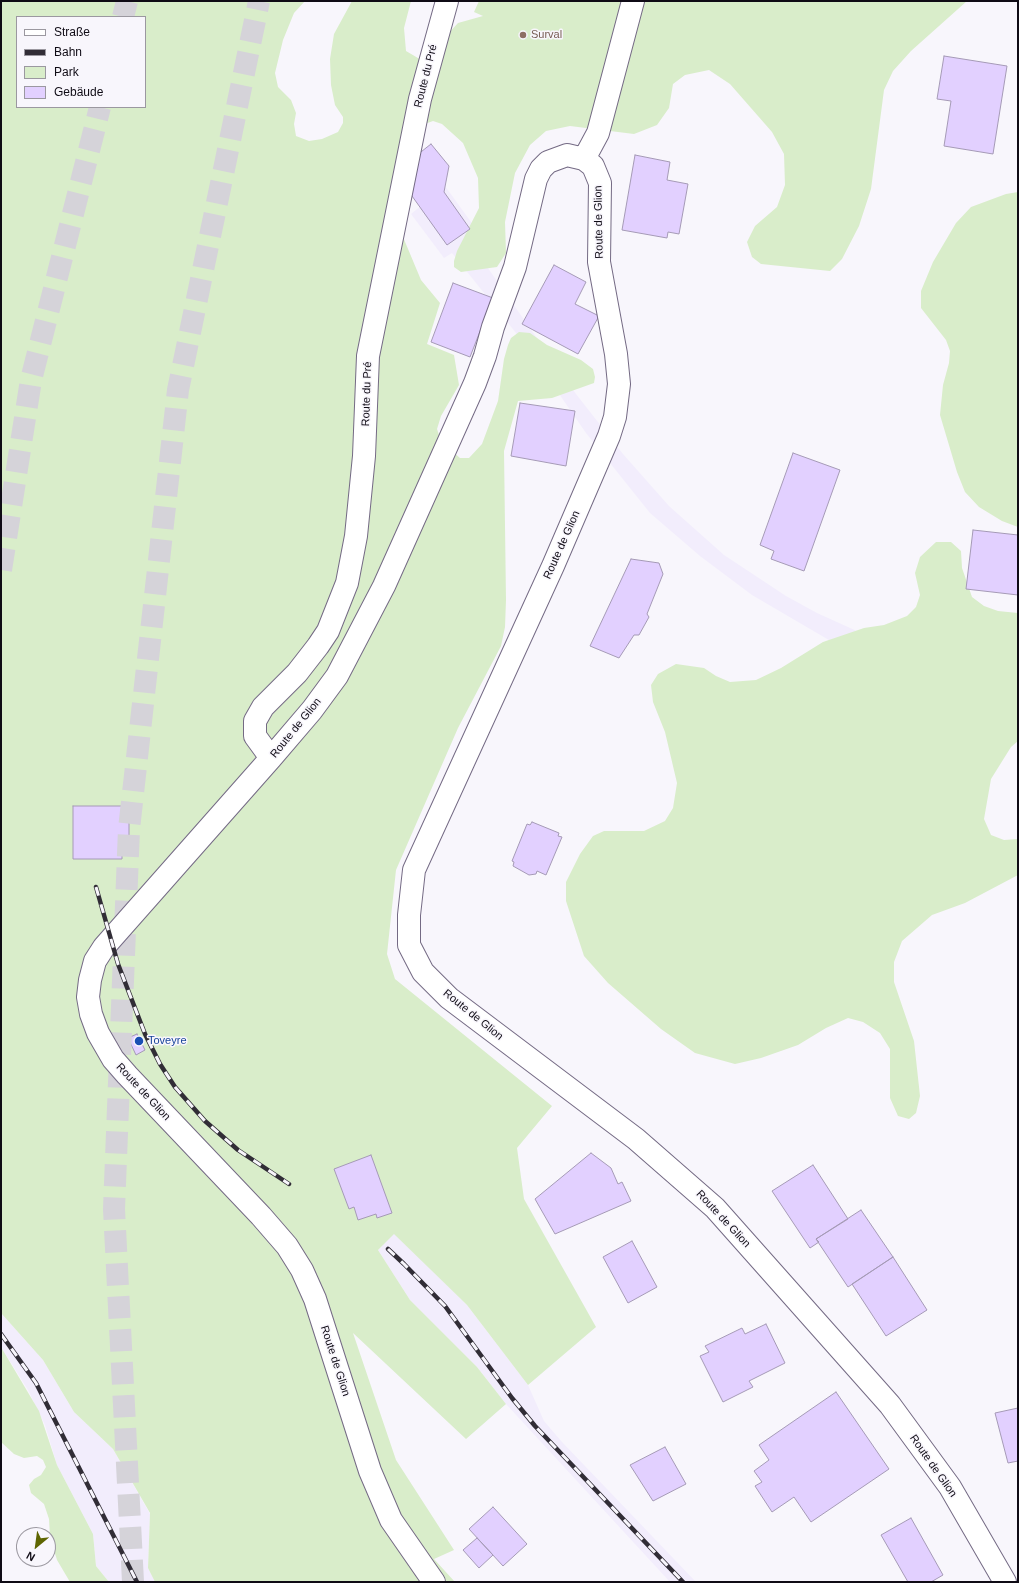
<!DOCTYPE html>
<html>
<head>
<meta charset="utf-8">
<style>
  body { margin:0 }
  #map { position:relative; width:1019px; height:1583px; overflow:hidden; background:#f8f6fc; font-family:Arial,sans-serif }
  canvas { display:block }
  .frame { position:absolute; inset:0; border:2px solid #0f0b15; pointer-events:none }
  .legend { position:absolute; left:16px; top:16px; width:130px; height:92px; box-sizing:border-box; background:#f8f6fc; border:1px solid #9b98a0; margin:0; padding:5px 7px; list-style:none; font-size:12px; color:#0f0b15 }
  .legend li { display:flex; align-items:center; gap:8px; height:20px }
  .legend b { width:20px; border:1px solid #9b98a0 }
  .north { position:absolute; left:16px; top:1527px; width:40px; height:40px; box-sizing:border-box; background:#f8f6fc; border:1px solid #9b98a0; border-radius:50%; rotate:209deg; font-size:11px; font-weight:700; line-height:16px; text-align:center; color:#0f0b15 }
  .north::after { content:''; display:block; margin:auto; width:14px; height:18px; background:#5e6502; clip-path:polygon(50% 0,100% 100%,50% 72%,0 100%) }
</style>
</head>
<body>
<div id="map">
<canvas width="1019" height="1583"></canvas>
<div class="frame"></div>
<ul class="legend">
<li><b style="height:5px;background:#fff"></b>Straße</li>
<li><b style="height:5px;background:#312d36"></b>Bahn</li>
<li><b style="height:11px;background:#d9edca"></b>Park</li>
<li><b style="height:11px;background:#e2d0ff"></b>Gebäude</li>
</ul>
<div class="north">N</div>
</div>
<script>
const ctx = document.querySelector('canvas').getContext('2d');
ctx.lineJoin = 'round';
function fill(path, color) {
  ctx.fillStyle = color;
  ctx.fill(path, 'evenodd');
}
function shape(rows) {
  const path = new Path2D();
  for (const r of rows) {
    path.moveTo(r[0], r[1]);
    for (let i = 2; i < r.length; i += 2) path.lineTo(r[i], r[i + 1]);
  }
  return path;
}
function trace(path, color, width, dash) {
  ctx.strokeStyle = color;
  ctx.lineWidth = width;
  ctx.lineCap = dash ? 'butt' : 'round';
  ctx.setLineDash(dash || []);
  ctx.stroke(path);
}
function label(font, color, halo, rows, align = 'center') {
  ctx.font = font + ' Arial,sans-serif';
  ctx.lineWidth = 3;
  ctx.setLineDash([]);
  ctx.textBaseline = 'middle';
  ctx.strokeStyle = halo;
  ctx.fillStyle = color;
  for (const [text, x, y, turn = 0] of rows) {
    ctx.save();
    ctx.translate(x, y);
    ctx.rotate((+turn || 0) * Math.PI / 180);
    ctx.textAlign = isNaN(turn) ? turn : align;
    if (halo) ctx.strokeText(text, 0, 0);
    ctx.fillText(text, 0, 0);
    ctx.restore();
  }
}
const built = shape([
  [445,186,479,233,469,241,576,394,623,454,669,506,724,555,786,596,817,613,870,637,834,643,752,595,700,556,650,513,586,433,524,343,452,253,444,258,411,214],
  [394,1233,467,1305,528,1385,544,1421,562,1442,696,1582,670,1582,506,1404,477,1367,410,1300,378,1250],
  [1,1313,43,1360,74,1412,113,1449,150,1514,148,1568,155,1582,109,1582,96,1566,93,1534,57,1465,45,1425,28,1390,1,1347]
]);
const green = shape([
  [1,1,305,1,294,13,283,40,275,73,278,87,291,100,296,113,294,124,296,136,309,141,322,139,338,132,343,123,343,117,335,105,331,85,330,59,334,34,352,1,411,1,404,28,406,51,423,61,458,23,483,16,474,12,479,1,967,1,911,51,893,71,884,90,871,189,859,226,842,259,830,271,761,264,752,257,747,242,755,226,777,207,785,185,784,154,772,132,730,84,709,70,685,75,673,84,669,108,657,125,634,134,570,126,546,131,530,145,515,173,505,222,506,253,497,267,461,272,454,267,454,261,457,251,479,208,478,178,463,143,442,124,433,121,422,125,403,237,421,280,440,303,427,344,454,355,459,385,441,416,437,429,441,441,460,458,469,458,482,444,498,401,504,359,508,345,511,338,519,332,530,333,547,345,581,360,593,369,595,377,594,383,552,398,518,401,504,451,506,600,505,627,501,646,458,728,396,870,387,954,395,979,552,1106,517,1148,524,1199,596,1327,528,1385,467,1305,394,1234,378,1250,410,1300,477,1367,506,1404,466,1439,353,1333,396,1460,454,1550,434,1559,455,1582,155,1582,148,1568,150,1513,113,1449,74,1412,43,1360,1,1313],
  [17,17,145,17,145,107,17,107],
  [1018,192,1018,527,1002,521,979,507,965,492,957,472,940,415,943,385,949,363,950,351,946,340,921,308,921,291,933,262,956,223,971,207,1006,194],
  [936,542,951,542,961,551,962,568,972,597,984,606,998,611,1018,613,1018,741,1011,747,991,779,984,819,991,835,1004,840,1018,839,1018,875,965,903,932,915,902,941,894,962,894,982,914,1041,920,1096,916,1113,909,1119,898,1116,890,1098,890,1049,880,1033,863,1022,848,1018,826,1028,798,1045,761,1058,735,1064,695,1053,661,1029,608,983,584,956,566,901,566,882,580,854,593,836,604,831,644,831,665,821,673,808,677,783,665,732,653,702,651,685,658,674,676,664,704,668,716,676,730,682,756,680,781,668,823,642,864,628,884,625,907,616,916,607,920,595,915,573,920,557],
  [1,1347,39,1411,57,1465,93,1534,96,1566,109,1582,70,1582,57,1560,50,1537,49,1519,44,1504,31,1493,29,1485,34,1479,41,1475,46,1467,43,1460,37,1456,24,1458,14,1454,1,1442]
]);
const building = shape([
  [944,56,1007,66,993,154,944,146,951,101,937,99,944,56],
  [431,144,449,166,444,192,470,229,447,245,407,189,412,159,431,144],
  [635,155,670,162,667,180,688,184,679,234,668,232,667,238,622,230,635,155],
  [554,265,586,282,575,304,599,316,578,354,522,324,554,265],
  [453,283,493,298,470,357,431,342,453,283],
  [520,403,575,411,566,466,511,456,520,403],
  [793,453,840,470,804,571,771,559,774,551,760,545,793,453],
  [973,530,1018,535,1018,595,966,589,973,530],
  [631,559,659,563,663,574,647,614,649,617,639,635,634,635,619,658,590,646,631,559],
  [73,806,122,806,122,813,129,813,129,852,122,852,122,859,73,859,73,806],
  [532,822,559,833,558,836,562,837,546,875,537,871,536,874,529,875,513,866,514,862,512,861,527,824,530,825,532,822],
  [137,1034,145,1050,136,1055,128,1038,137,1034],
  [591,1153,611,1168,618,1184,622,1182,631,1201,555,1234,535,1199,591,1153],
  [371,1155,392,1213,377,1218,376,1214,358,1220,354,1207,349,1209,334,1169,371,1155],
  [813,1165,848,1219,816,1239,819,1242,810,1248,772,1191,813,1165],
  [861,1210,893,1257,848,1287,816,1239,861,1210],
  [632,1241,657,1287,628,1303,603,1257,632,1241],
  [893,1257,927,1310,886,1336,852,1284,893,1257],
  [766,1324,785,1363,749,1381,753,1387,723,1402,700,1356,709,1352,705,1346,742,1328,745,1334,766,1324],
  [836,1392,889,1469,811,1522,794,1497,772,1512,755,1486,762,1482,754,1471,769,1460,759,1445,836,1392],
  [1018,1408,1018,1461,1008,1463,995,1413,1018,1408],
  [665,1447,686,1484,653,1501,630,1465,665,1447],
  [493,1507,527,1544,503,1566,469,1529,493,1507],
  [911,1518,943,1575,931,1582,908,1582,881,1535,911,1518],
  [477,1538,493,1555,479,1568,463,1550,477,1538]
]);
const highwayTunnel = shape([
  [123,17,127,1],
  [1,570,31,380,100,107],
  [133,1582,114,1209,129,829,178,390,259,1]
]);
const minor = shape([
  [584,159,598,133,633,1],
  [271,758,255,736,255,721,263,707,297,673,318,646,328,631,347,583,356,536,364,456,368,356,420,99,447,1],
  [434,1582,391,1520,370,1471,315,1299,302,1270,287,1246,261,1216,127,1075,113,1059,98,1033,91,1014,88,997,90,980,95,961,104,947,271,758,312,710,337,676,384,586,475,383,485,356,493,327,515,267,536,179,541,169,548,162,567,155,584,159,593,166,600,183,599,262,616,354,619,384,615,417,609,436,553,566,414,870,409,915,409,945,423,972,449,998,636,1139,715,1208,890,1405,950,1487,1005,1582]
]);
const rail = shape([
  [96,887,118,964,145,1034,160,1064,175,1087,205,1121,238,1150,289,1184],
  [388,1249,404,1264,445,1306,512,1398,535,1426,683,1582],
  [1,1334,36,1383,137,1582]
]);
const markers = [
  [523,35,4,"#8d6e63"],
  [139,1041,5,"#1a4fb4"]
];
const educationNames = [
  ["Surval",531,35]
];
const streetNames = [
  ["Route du Pré",426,76,-76],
  ["Route de Glion",599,222,-91],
  ["Route du Pré",367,394,-88],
  ["Route de Glion",562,545,-66],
  ["Route de Glion",296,728,-51],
  ["Route de Glion",473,1015,39],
  ["Route de Glion",143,1092,47],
  ["Route de Glion",723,1219,47],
  ["Route de Glion",335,1361,72],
  ["Route de Glion",933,1466,55]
];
const transitNames = [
  ["Toveyre",148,1041]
];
fill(built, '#f2edfc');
fill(green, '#d9edca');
fill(building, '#e2d0ff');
trace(building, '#a59ab6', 1);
trace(highwayTunnel, '#d5d3d9', 22, [22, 11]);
trace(minor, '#746a84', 24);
trace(minor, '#fff', 22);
trace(rail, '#312d36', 4.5);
trace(rail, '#f8f6fc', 3, [9]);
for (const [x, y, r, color] of markers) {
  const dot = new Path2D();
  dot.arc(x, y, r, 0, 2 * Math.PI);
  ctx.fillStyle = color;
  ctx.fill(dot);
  trace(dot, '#f8f6fc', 1.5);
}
label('11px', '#785e54', '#f8f6fc', educationNames, 'left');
label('11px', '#0f0b15', '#f8f6fc', streetNames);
label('11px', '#164399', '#f8f6fc', transitNames, 'left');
</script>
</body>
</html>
